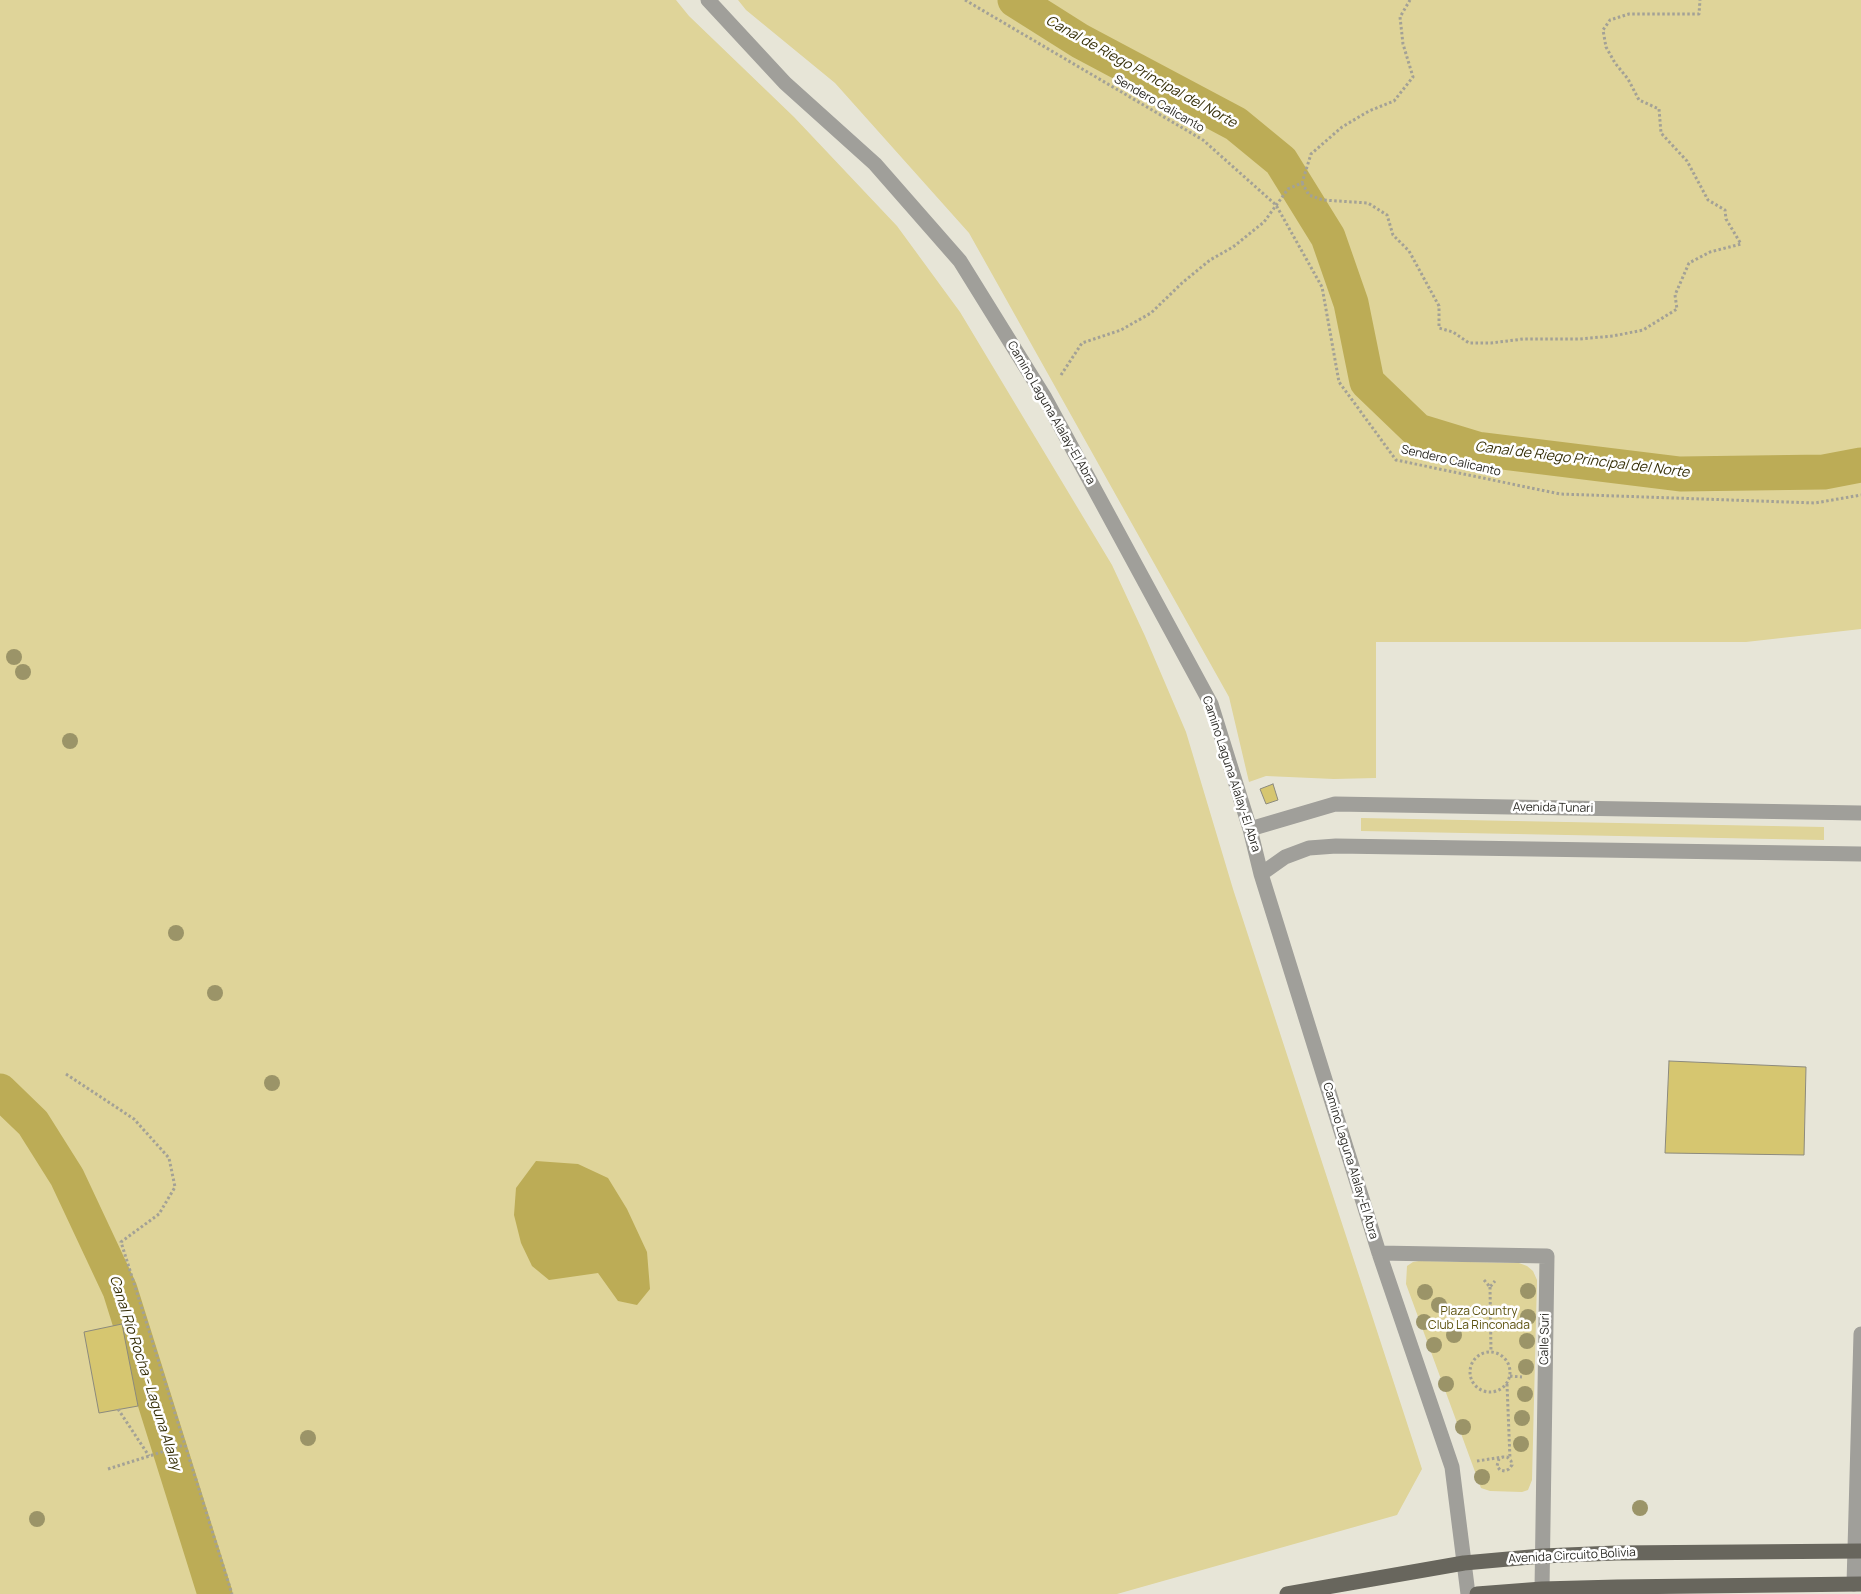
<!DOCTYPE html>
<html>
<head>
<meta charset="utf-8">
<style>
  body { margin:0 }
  canvas { display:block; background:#e7e5d7 }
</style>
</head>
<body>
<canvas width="1861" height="1594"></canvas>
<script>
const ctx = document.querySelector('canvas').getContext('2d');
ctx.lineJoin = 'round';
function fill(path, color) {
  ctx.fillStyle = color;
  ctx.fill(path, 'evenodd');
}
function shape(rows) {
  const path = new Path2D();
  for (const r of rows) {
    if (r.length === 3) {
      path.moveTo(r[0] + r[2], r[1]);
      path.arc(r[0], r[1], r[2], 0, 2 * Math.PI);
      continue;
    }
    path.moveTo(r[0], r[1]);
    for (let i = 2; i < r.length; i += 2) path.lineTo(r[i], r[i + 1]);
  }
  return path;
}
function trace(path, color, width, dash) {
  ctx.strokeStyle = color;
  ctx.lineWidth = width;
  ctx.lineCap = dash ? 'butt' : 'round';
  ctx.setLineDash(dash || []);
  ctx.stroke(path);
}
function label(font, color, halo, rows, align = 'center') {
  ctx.font = font + ' Manrope,sans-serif';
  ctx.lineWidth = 5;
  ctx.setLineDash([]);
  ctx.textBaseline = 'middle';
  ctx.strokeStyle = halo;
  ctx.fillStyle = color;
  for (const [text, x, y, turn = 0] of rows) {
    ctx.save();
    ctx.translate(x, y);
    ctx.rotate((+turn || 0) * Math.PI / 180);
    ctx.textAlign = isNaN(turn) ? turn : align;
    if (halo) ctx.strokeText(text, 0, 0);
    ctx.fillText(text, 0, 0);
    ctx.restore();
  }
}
const green = shape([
  [0,0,676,0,689,16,794,117,897,226,960,312,1112,565,1145,636,1186,732,1233,889,1422,1469,1397,1515,1117,1594,0,1594],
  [738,0,1861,0,1861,629,1746,642,1376,642,1376,778,1334,779,1266,776,1249,782,1229,697,969,233,835,83,746,10],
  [1361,818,1824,827,1824,840,1361,831],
  [1419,1261,1519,1263,1527,1266,1533,1271,1537,1280,1532,1480,1528,1490,1522,1492,1490,1491,1481,1488,1406,1284,1407,1266,1413,1262]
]);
const water = shape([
  [536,1161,578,1164,608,1178,627,1209,647,1252,650,1289,637,1305,618,1301,598,1273,549,1280,532,1266,521,1243,514,1215,516,1188]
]);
const canal = shape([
  [1015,0,1080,41,1236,124,1281,161,1328,237,1351,303,1367,382,1418,431,1477,449,1680,474,1824,472,1861,465],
  [0,1091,33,1123,67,1177,120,1290,215,1594]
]);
const building = shape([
  [1273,784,1278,800,1266,804,1260,789,1273,784],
  [1669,1061,1806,1067,1804,1155,1665,1153,1669,1061],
  [122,1324,138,1406,99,1413,84,1332,122,1324]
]);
const path = shape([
  [965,0,1203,140,1276,205,1322,287,1339,382,1396,460,1560,494,1815,503,1861,495],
  [1302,183,1309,195,1323,200,1368,203,1387,215,1393,235,1409,251,1439,306,1439,328,1453,332,1469,343,1491,343,1523,339,1579,339,1613,336,1643,330,1677,309,1675,295,1689,263,1710,252,1741,244,1726,219,1725,210,1708,200,1687,161,1661,133,1659,109,1639,100,1628,79,1615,63,1606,47,1603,30,1610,20,1629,14,1699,14,1700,0],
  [1061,375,1082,343,1121,330,1151,313,1182,283,1210,260,1233,247,1264,222,1288,189,1302,183,1311,154,1342,127,1369,111,1394,101,1413,77,1403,44,1400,17,1410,0],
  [66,1074,134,1119,169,1158,175,1187,159,1214,121,1242,232,1594],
  [1484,1280,1490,1287,1495,1281],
  [1490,1287,1491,1352],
  [1490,1372,20],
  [1510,1376,1522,1377],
  [1507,1384,1510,1459],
  [118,1409,149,1456],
  [1477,1461,1503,1457,1507,1457,1511,1461,1512,1465,1509,1469,1505,1471,1500,1470,1497,1466,1499,1459,1503,1457],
  [108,1469,184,1445]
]);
const street = shape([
  [708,0,785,83,875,164,960,261,1045,398,1211,704,1250,829,1261,874,1379,1253,1452,1467,1468,1594],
  [1250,829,1335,804,1861,813],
  [1261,874,1285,857,1309,848,1336,846,1861,854],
  [1379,1253,1547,1256,1542,1589],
  [1854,1584,1861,1334]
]);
const primary = shape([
  [1287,1594,1464,1563,1542,1556,1616,1553,1861,1551],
  [1477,1594,1542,1589,1617,1587,1861,1584]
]);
const trees = [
  [14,657],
  [23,672],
  [70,741],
  [176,933],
  [215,993],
  [272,1083],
  [1528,1291],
  [1425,1292],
  [1439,1305],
  [1528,1317],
  [1424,1322],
  [1454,1335],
  [1527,1341],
  [1434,1345],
  [1526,1367],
  [1446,1384],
  [1525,1394],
  [1522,1418],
  [1463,1427],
  [308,1438],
  [1521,1444],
  [1482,1477],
  [1640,1508],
  [37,1519]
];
const streetNames = [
  ["Sendero Calicanto",1159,104,30],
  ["Camino Laguna Alalay-El Abra",1051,413,60],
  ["Sendero Calicanto",1451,461,13],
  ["Camino Laguna Alalay-El Abra",1231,774,72],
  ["Avenida Tunari",1553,808,1],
  ["Camino Laguna Alalay-El Abra",1350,1161,73],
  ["Calle Suri",1545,1339,-89],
  ["Avenida Circuito Bolivia",1572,1556,-3]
];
const parkNames = [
  ["Plaza Country",1479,1312],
  ["Club La Rinconada",1479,1326]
];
const waterNames = [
  ["Canal de Riego Principal del Norte",1141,72,29],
  ["Canal de Riego Principal del Norte",1582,460,7],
  ["Canal Río Rocha - Laguna Alalay",145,1373,72]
];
fill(green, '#dfd499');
fill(water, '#bcac56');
trace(canal, '#bcac56', 35);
fill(building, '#d6c670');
trace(building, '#8c8a7d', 1);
trace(path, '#a3a196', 3, [2.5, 2.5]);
trace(street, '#a09f9a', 15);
trace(primary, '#68665d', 15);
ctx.fillStyle = '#9b9468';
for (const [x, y] of trees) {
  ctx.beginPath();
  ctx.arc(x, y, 8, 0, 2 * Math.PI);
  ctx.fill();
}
label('12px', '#2a2924', '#fff', streetNames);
label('12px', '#5c510e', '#fff', parkNames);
label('italic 14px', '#373009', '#fff', waterNames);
</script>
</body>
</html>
